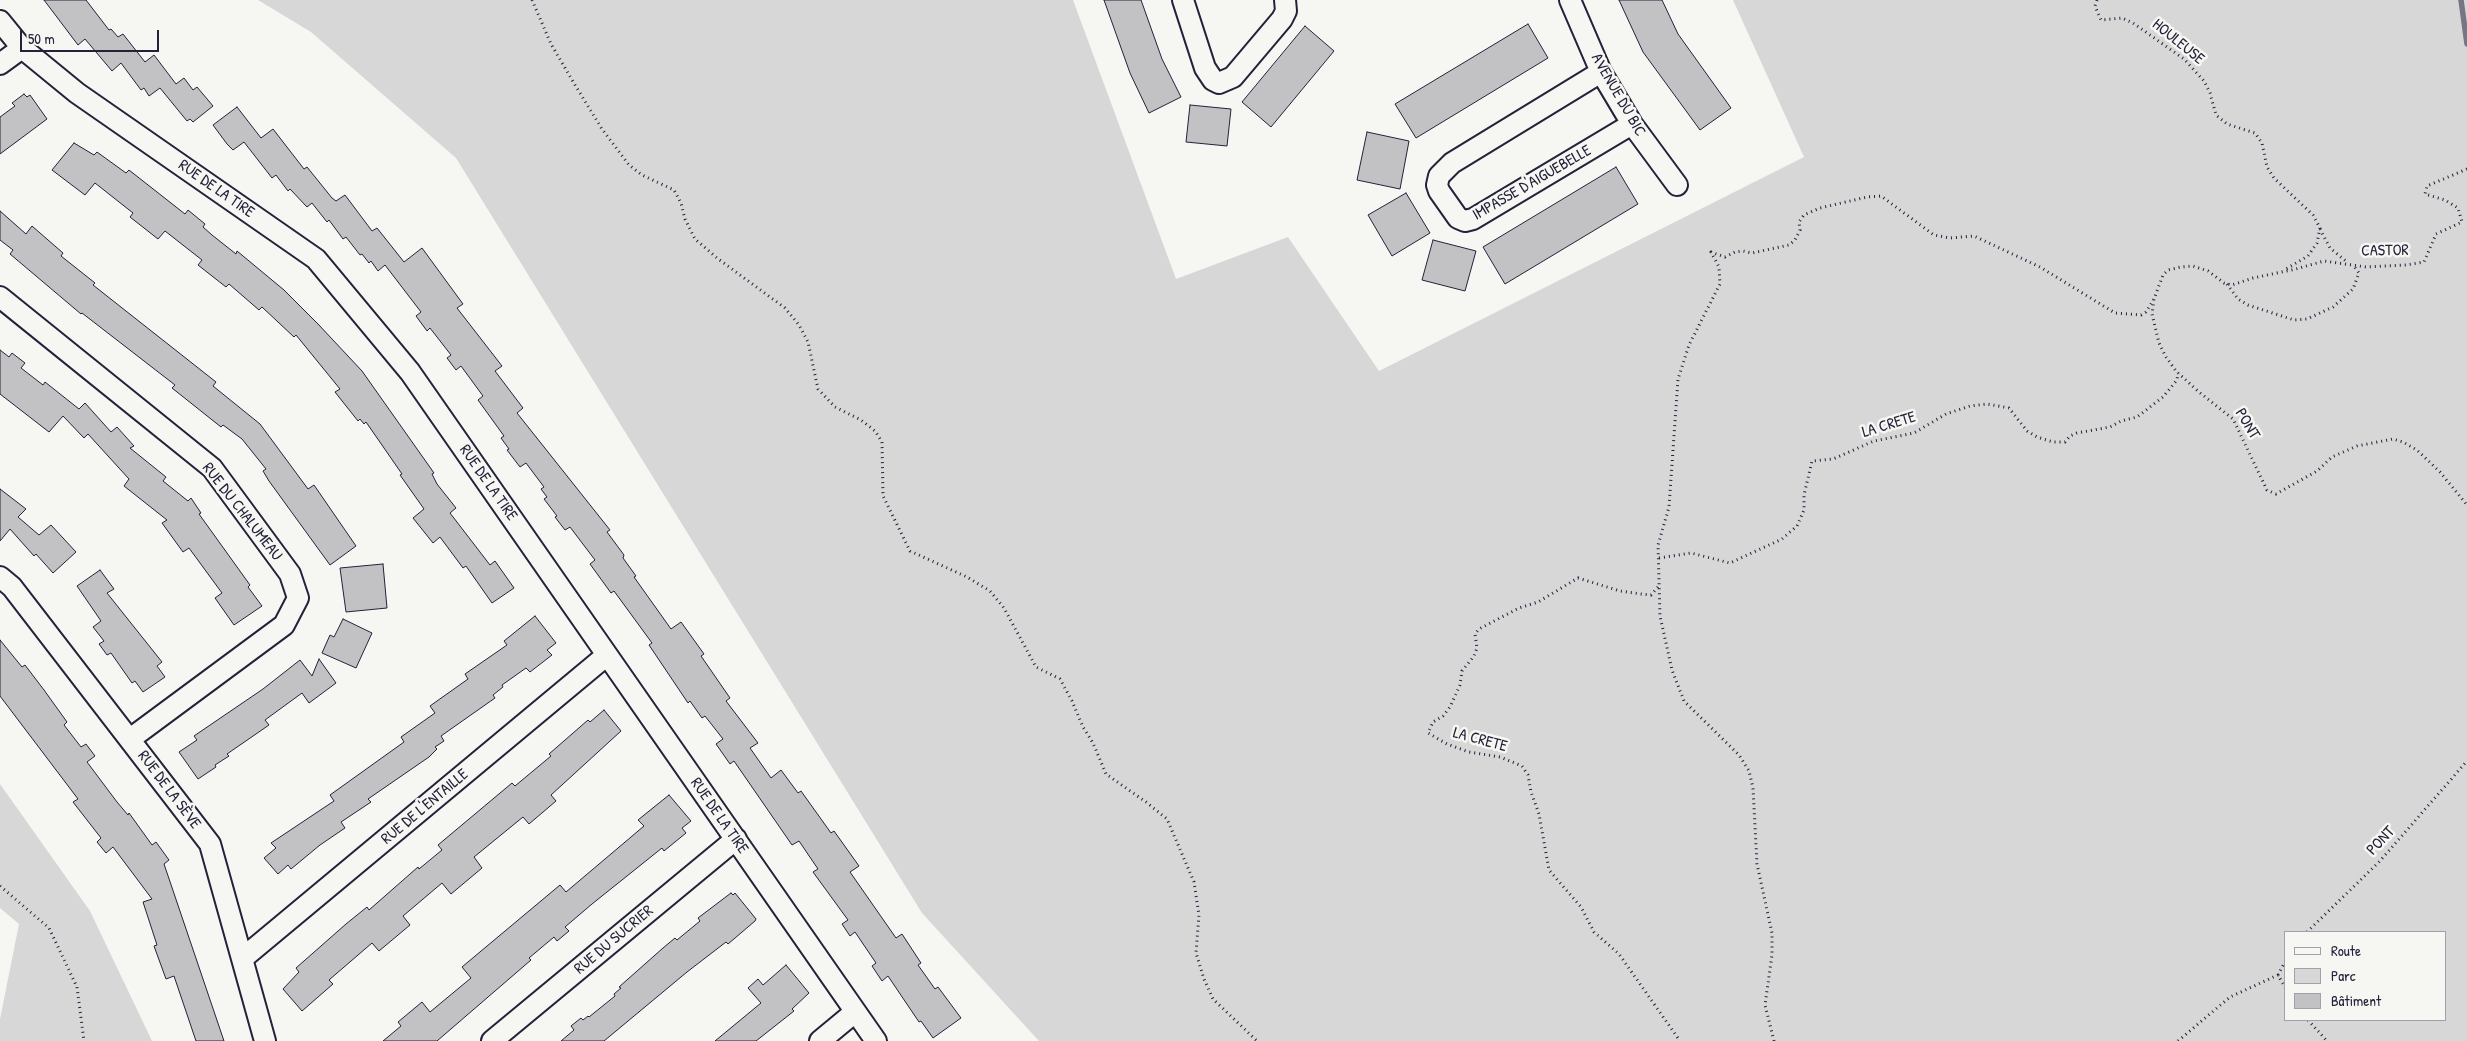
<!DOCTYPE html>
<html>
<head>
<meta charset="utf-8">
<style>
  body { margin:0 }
  #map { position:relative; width:2467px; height:1041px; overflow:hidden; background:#f6f6f2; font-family:"Patrick Hand",sans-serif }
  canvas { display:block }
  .legend { position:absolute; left:2284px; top:931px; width:162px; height:90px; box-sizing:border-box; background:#f6f6f2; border:1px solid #a1a1a9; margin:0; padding:6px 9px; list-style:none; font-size:15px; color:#22223b }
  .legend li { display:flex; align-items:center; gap:10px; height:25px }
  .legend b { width:25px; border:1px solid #a1a1a9 }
  .scale { position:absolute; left:20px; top:30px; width:139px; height:22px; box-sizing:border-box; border:2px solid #22223b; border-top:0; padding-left:6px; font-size:15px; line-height:18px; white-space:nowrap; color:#22223b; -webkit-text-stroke:4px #f6f6f2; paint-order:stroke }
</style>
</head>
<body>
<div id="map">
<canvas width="2467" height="1041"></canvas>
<ul class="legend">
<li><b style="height:6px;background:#f6f6f2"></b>Route</li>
<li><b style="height:14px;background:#d7d7d7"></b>Parc</li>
<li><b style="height:14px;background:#c2c2c4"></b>Bâtiment</li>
</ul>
<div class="scale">50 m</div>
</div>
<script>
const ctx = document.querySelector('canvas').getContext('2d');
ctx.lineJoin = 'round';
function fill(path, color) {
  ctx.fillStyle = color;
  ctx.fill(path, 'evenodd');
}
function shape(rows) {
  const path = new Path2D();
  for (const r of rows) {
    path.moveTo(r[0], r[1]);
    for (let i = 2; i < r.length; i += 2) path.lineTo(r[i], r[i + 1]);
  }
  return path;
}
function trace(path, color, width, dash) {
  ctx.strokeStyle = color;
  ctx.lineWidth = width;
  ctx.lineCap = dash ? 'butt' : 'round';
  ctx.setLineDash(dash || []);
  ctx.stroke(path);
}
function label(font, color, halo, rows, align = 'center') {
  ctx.font = font + ' "Patrick Hand",sans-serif';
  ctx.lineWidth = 5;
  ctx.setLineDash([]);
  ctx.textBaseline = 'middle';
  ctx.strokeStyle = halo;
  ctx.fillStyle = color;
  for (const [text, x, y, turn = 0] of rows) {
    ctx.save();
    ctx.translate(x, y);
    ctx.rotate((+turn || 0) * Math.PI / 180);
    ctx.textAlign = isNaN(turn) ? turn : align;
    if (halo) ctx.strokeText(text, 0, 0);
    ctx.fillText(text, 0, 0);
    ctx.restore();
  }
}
const green = shape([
  [258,0,1073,0,1176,279,1288,237,1379,371,1804,157,1733,0,2467,0,2467,1041,1039,1041,922,913,456,158,311,32],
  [2286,932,2446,932,2446,1020,2286,1020],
  [0,784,90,911,152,1041,0,1041,0,1019,19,924,0,908]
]);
const stream = shape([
  [2461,0,2467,44]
]);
const building = shape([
  [44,0,86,0,109,30,111,29,118,37,123,34,145,62,154,55,176,84,184,78,193,90,197,87,213,106,193,122,190,119,187,121,160,88,149,96,144,88,141,90,121,63,112,71,85,39,78,45,44,0],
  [1104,0,1141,0,1162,59,1181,97,1149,113,1130,73,1104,0],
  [1619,0,1662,0,1678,34,1731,108,1700,130,1643,52,1619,0],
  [1528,24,1548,58,1416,138,1395,104,1528,24],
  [1305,26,1334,51,1271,127,1242,102,1305,26],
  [24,94,27,97,30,95,47,119,0,154,0,117,15,106,12,103,24,94],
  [1190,105,1231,109,1227,146,1186,142,1190,105],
  [237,107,261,138,273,129,304,169,307,167,332,198,336,201,345,195,372,231,377,228,404,262,422,248,463,304,457,308,502,366,495,371,523,408,517,413,610,530,607,532,624,555,623,558,636,576,634,577,671,629,681,622,704,654,701,656,730,698,726,701,758,743,750,748,771,778,781,770,798,793,801,791,831,833,834,831,859,866,850,872,896,938,902,934,921,963,918,965,935,989,938,987,961,1018,933,1038,921,1021,919,1022,888,976,882,981,872,966,876,963,855,932,850,936,842,924,848,920,813,872,818,869,799,841,792,845,734,761,730,764,716,744,723,739,705,716,702,718,690,701,688,703,649,645,652,643,614,591,611,593,590,564,595,560,570,527,565,530,555,517,557,516,544,499,547,497,541,489,544,487,526,463,520,467,507,450,509,449,501,438,504,436,478,400,483,396,461,366,456,370,447,358,451,355,430,328,427,331,416,316,421,312,385,265,378,271,371,261,369,263,362,254,360,255,346,237,343,239,329,220,327,222,312,203,307,207,290,189,288,191,276,175,272,178,244,142,233,150,227,144,213,125,237,107],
  [1367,132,1409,141,1400,189,1357,180,1367,132],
  [74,143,94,155,97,152,126,173,129,170,185,214,188,210,205,224,203,227,212,235,236,254,237,251,284,290,318,324,362,371,434,473,432,474,437,484,456,508,450,513,490,565,495,561,514,588,492,603,466,566,463,568,440,537,433,543,413,518,424,509,400,475,402,474,366,422,364,424,360,419,358,421,335,392,340,389,296,335,294,337,262,307,259,310,229,284,226,287,198,265,202,260,165,231,158,239,130,217,133,213,95,183,85,195,52,170,74,143],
  [1616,167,1638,204,1505,284,1483,247,1616,167],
  [1406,193,1430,233,1392,256,1368,215,1406,193],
  [0,211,26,234,32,226,63,253,61,256,95,283,93,285,216,382,213,386,260,424,308,489,314,485,356,546,330,565,269,481,263,471,266,469,242,439,223,425,221,427,172,388,175,385,82,313,81,314,10,254,13,250,0,240,0,211],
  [1433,240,1476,251,1465,291,1422,280,1433,240],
  [0,350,9,357,12,353,25,363,21,368,43,385,45,382,79,409,85,403,111,432,117,427,134,446,130,448,166,477,163,481,188,501,191,498,201,513,199,514,250,585,248,587,262,606,234,625,215,598,222,593,189,548,183,552,162,523,167,520,124,486,129,479,88,434,84,438,63,416,49,432,0,394,0,350],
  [0,489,26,509,18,517,39,535,51,525,76,552,53,573,36,554,34,556,10,529,0,541,0,489],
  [383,564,387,608,346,612,340,568,383,564],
  [100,570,114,589,107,593,162,662,157,666,165,677,143,692,135,681,132,683,111,653,107,655,99,644,104,641,93,627,101,621,77,586,100,570],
  [535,616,556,643,547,650,552,655,530,672,526,668,502,685,503,687,493,695,495,698,441,736,444,741,435,747,437,749,429,757,368,799,371,802,341,822,345,828,320,845,291,869,288,865,278,874,264,858,276,848,271,843,334,801,330,795,404,742,401,737,435,713,430,706,468,679,465,674,507,645,504,641,535,616],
  [343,619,372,633,356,668,322,653,330,635,334,637,343,619],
  [0,640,22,667,25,665,44,690,67,722,64,725,81,747,86,744,95,756,87,762,117,802,128,815,129,813,152,845,156,842,169,860,164,864,224,1041,196,1041,174,976,166,979,154,946,157,945,143,902,152,899,113,847,106,853,97,842,101,838,73,802,78,799,0,696,0,640],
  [319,659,336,683,309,703,302,693,265,720,269,725,227,754,229,756,215,765,216,767,198,779,179,752,197,740,194,736,263,689,300,660,312,676,319,659],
  [604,710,621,731,551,795,556,801,529,824,523,817,474,857,482,868,451,894,442,883,403,916,410,925,379,951,372,943,329,980,333,984,302,1011,283,989,299,972,296,968,346,924,367,907,369,910,418,867,419,869,442,850,438,845,512,783,515,786,551,756,549,754,588,720,590,722,604,710],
  [669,795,691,821,682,828,686,833,664,851,662,848,592,904,565,927,569,931,557,941,554,937,529,958,531,960,437,1041,383,1041,401,1026,398,1022,422,1002,430,1012,471,978,462,967,560,885,566,892,644,826,638,820,669,795],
  [731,893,733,895,735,893,756,919,755,921,728,944,726,942,687,972,604,1041,561,1041,574,1030,571,1026,581,1018,583,1020,588,1016,589,1017,615,996,614,994,621,988,619,987,663,948,675,938,677,940,700,921,698,918,731,893],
  [786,965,809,993,792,1009,794,1011,756,1041,715,1041,761,1003,748,988,758,979,763,985,786,965]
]);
const path = shape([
  [532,0,551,44,575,85,602,129,629,165,642,175,674,190,681,203,685,219,695,239,717,258,785,308,799,325,808,342,818,389,835,407,861,420,875,431,882,442,883,496,910,551,967,577,990,591,1004,608,1036,667,1060,679,1072,701,1083,727,1093,743,1106,774,1146,802,1167,819,1194,882,1199,915,1196,953,1204,979,1213,999,1257,1041],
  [2097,0,2095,6,2101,20,2122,18,2133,23,2184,59,2204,81,2210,93,2216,115,2227,124,2255,133,2262,143,2267,167,2274,178,2313,215,2320,228,2317,243,2308,256,2286,269],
  [2467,169,2427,186,2425,194,2445,200,2458,208,2462,222,2436,234,2424,262,2406,265,2366,267,2324,261,2296,269,2253,278,2232,285,2224,283,2208,271,2193,266,2181,267,2168,270,2163,275,2154,299,2152,314,2159,343,2166,357,2176,371,2199,392,2233,419,2267,490,2276,494,2317,471,2332,457,2357,446,2393,439,2403,442,2417,450,2440,472,2467,505],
  [2320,229,2330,248,2347,262],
  [2227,284,2238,299,2248,305,2294,320,2307,319,2333,307,2353,289,2359,273,2353,265],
  [1659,558,1691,553,1730,563,1782,539,1797,526,1804,510,1804,495,1812,461,1833,459,1874,441,1914,433,1946,414,1970,406,1987,404,2009,408,2027,431,2037,437,2053,442,2065,442,2070,436,2077,433,2110,427,2121,421,2137,417,2163,397,2177,380,2178,373],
  [1658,587,1651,595,1641,594,1620,591,1578,578,1538,602,1519,608,1479,629,1475,634,1477,648,1474,656,1462,671,1460,685,1450,707,1443,716,1433,722,1428,733,1447,744,1469,752,1500,757,1522,766,1528,775,1531,792,1539,814,1549,870,1581,907,1594,932,1619,954,1680,1041],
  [0,886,49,928,77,987,84,1041],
  [2307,932,2380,861,2467,761],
  [2278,975,2286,960],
  [2308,1020,2327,1041],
  [1774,1041,1765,1005,1772,955,1772,933,1757,864,1753,788,1749,771,1739,755,1684,701,1672,670,1660,616,1658,545,1669,507,1678,379,1689,345,1720,284,1719,267,1711,252,1725,257,1735,252,1743,251,1752,253,1789,245,1795,240,1800,230,1799,222,1804,215,1820,208,1867,197,1881,196,1934,235,1950,238,1974,236,2040,267,2115,313,2141,315,2146,312,2154,299],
  [2178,1041,2230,997,2278,975,2286,989]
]);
const minor = shape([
  [1183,0,1205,68,1213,80,1219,83,1233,77,1282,19,1286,11,1285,0],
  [1570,0,1601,72,1632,124,1677,185],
  [0,21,22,48,77,93,316,259,410,372,876,1041],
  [0,64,22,48],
  [1601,72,1452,163,1439,176,1437,185,1439,191,1458,218,1465,221,1473,219,1632,124],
  [0,297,212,468,290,574,298,598,284,625,130,739],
  [0,577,12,587,210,844,265,1041],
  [243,958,607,655],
  [492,1041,736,839],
  [820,1041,855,1012]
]);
const streetNames = [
  ["HOULEUSE",2178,42,39],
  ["AVENUE DU BIC",1618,95,60],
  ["IMPASSE D'AIGUEBELLE",1532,183,-30],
  ["RUE DE LA TIRE",216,189,35],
  ["CASTOR",2385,251,-1],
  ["PONT",2247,424,59],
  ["LA CRETE",1889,425,-17],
  ["RUE DE LA TIRE",488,483,55],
  ["RUE DU CHALUMEAU",242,512,52],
  ["LA CRETE",1480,740,15],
  ["RUE DE LA SÈVE",169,790,53],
  ["RUE DE L'ENTAILLE",425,807,-40],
  ["RUE DE LA TIRE",719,816,55],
  ["PONT",2381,841,-47],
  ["RUE DU SUCRIER",614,940,-40]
];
fill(green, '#d7d7d7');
trace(stream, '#757583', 5.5);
fill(building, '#c2c2c4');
trace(building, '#22223b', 1);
trace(minor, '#22223b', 24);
trace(path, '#22223b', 3, [1, 4]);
trace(minor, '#f6f6f2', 20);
label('16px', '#22223b', '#f6f6f2', streetNames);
</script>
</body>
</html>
